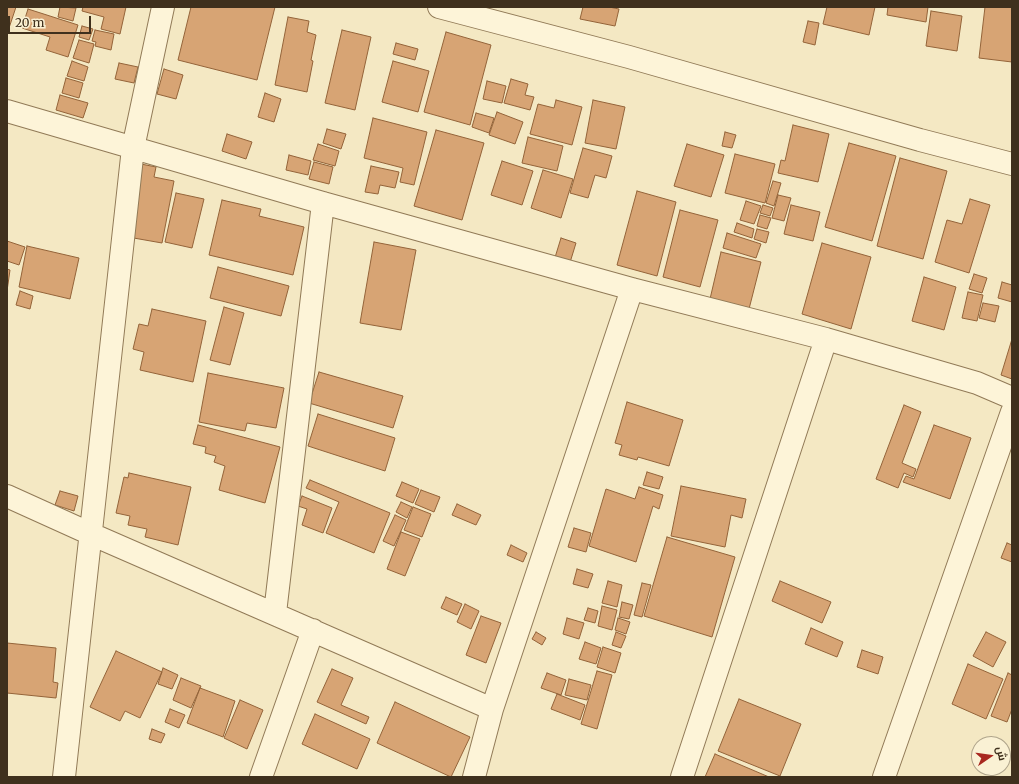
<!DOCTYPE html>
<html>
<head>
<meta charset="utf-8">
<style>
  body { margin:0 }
  #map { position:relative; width:1019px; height:784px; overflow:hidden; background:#f4e8c3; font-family:Merriweather,Cairo,serif }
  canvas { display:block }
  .frame { position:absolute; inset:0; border:8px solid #3f301d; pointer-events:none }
  .north { position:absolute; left:971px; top:736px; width:40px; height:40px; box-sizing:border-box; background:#faf1d4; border:1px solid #afa48b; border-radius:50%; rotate:77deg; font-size:11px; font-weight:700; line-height:16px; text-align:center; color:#3f301d }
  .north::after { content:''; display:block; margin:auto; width:14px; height:18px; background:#a8271f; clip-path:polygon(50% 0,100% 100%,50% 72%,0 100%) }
  .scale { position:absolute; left:8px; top:16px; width:83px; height:18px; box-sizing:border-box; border:2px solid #3f301d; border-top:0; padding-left:5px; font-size:12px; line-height:14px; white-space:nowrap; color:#3f301d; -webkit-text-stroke:3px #faf1d4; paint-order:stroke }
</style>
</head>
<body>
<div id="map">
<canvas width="1019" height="784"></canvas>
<div class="frame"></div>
<div class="north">ش</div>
<div class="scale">20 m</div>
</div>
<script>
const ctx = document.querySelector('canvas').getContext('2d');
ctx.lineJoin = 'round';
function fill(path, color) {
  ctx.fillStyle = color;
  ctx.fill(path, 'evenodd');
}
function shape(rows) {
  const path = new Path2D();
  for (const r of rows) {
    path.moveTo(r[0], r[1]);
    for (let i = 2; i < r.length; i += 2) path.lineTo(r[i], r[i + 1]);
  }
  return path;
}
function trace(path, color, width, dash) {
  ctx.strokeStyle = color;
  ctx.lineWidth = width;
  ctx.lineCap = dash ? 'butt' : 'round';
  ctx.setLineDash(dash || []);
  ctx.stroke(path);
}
const building = shape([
  [7,7,16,7,7,34,7,7],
  [60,7,76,8,73,21,58,17,60,7],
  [83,7,126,7,120,34,101,29,104,17,82,11,83,7],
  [191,7,275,7,257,80,178,60,191,7],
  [583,7,609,7,619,9,615,26,580,19,583,7],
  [827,7,875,7,869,35,823,24,827,7],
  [888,7,928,7,926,22,887,15,888,7],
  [985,7,1012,7,1012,62,979,58,985,7],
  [28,9,78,25,68,57,46,50,50,37,22,28,28,9],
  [931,11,962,16,957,51,926,46,931,11],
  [288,17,309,21,307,32,316,35,311,60,313,61,307,92,275,85,288,17],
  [808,21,819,23,815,45,803,42,808,21],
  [82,26,93,29,89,40,79,37,82,26],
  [95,30,114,34,111,50,95,46,96,42,92,41,95,30],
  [342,30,371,37,355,110,325,103,342,30],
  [446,32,491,45,470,125,424,112,446,32],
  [79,40,94,44,89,63,73,58,79,40],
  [396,43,418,49,415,60,393,54,396,43],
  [72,61,88,67,84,81,67,76,72,61],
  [393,61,429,71,418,112,382,102,393,61],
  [119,63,138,67,134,83,115,79,119,63],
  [164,69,183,75,176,99,157,94,164,69],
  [66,78,83,83,79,98,62,93,66,78],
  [511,79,528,84,525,95,534,97,530,110,504,103,511,79],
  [487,81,506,86,502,103,483,99,487,81],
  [265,93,281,99,274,122,258,117,265,93],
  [60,95,88,103,83,118,56,110,60,95],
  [556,100,582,107,572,145,530,134,538,104,554,108,556,100],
  [593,100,625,107,616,149,585,143,593,100],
  [497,112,523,122,515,144,489,135,497,112],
  [476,113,494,118,489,133,472,127,476,113],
  [373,118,427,132,414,185,400,182,403,168,364,158,373,118],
  [793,125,829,134,818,182,778,173,781,160,785,161,793,125],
  [327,129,346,134,341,149,323,143,327,129],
  [436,130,484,143,462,220,414,206,436,130],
  [725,132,736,135,732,148,722,146,725,132],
  [227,134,252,142,246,159,222,151,227,134],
  [528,137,563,146,557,171,522,163,528,137],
  [849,143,896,156,872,241,825,227,849,143],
  [318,144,339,151,335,166,313,160,318,144],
  [687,144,724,155,711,197,674,186,687,144],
  [583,148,612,156,606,178,595,175,588,198,570,193,583,148],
  [735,154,775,164,765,203,725,193,735,154],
  [289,155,311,161,308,175,286,170,289,155],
  [900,158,947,171,923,259,877,246,900,158],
  [502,161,533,171,522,205,491,195,502,161],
  [314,162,333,167,329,184,309,179,314,162],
  [141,164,156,167,154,177,174,181,162,243,128,237,141,164],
  [371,166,399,172,395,188,380,185,378,194,365,192,371,166],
  [543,170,573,179,561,218,531,208,543,170],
  [773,181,781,183,774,206,766,203,773,181],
  [637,191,676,202,657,276,617,265,637,191],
  [176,193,204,199,192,248,165,242,176,193],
  [778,195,791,198,784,221,772,218,778,195],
  [970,199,990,205,969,273,935,262,947,220,962,224,970,199],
  [222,200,261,209,259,216,304,227,293,275,209,255,222,200],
  [746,201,761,206,754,224,740,220,746,201],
  [763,205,773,208,770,216,760,213,763,205],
  [791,205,820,212,813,241,784,234,791,205],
  [680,210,718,220,700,287,663,277,680,210],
  [760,215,771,218,767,229,757,226,760,215],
  [737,223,754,229,752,238,734,232,737,223],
  [757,229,769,232,766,243,754,239,757,229],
  [727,233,761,244,756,258,723,248,727,233],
  [561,238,576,243,568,269,553,264,561,238],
  [7,241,25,247,19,265,7,261,7,241],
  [374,242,416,250,401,330,360,323,374,242],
  [822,243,871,257,851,329,802,314,822,243],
  [27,246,79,258,70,299,19,287,27,246],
  [721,252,761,262,749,309,710,299,721,252],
  [218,267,289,286,281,316,210,298,218,267],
  [7,269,10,270,7,291,7,269],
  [974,274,987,278,982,293,969,289,974,274],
  [924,277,956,287,944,330,912,321,924,277],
  [1002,282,1012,285,1012,302,998,298,1002,282],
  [20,291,33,296,30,309,16,305,20,291],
  [968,292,983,295,977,321,962,318,968,292],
  [983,303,999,306,995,322,979,318,983,303],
  [224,307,244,313,230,365,210,360,224,307],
  [152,309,206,321,193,382,140,370,144,352,133,349,139,324,148,326,152,309],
  [1012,339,1012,379,1001,375,1012,339],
  [319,372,403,396,393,428,309,403,319,372],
  [208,373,284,388,276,428,247,423,245,431,199,422,208,373],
  [627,402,683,420,669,466,638,457,637,460,619,455,622,445,615,443,627,402],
  [904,405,921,412,902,463,916,469,913,477,904,473,898,488,876,479,904,405],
  [318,414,395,438,385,471,308,446,318,414],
  [198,425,280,447,265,503,219,490,225,466,214,462,216,456,205,453,206,447,193,444,198,425],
  [934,425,971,438,950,499,903,482,906,476,914,479,934,425],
  [647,472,663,477,659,489,643,485,647,472],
  [129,473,191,487,178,545,145,537,147,529,128,525,130,516,116,513,124,477,128,478,129,473],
  [310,480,390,513,374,553,326,533,339,502,306,488,310,480],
  [402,482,419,489,413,503,396,496,402,482],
  [681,486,746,499,742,518,731,515,725,547,671,536,681,486],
  [639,487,663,495,659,509,653,506,636,562,589,546,606,489,635,499,639,487],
  [421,490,440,497,434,512,415,504,421,490],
  [60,491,78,496,74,511,55,505,60,491],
  [302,496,332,508,323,533,302,525,307,509,298,506,302,496],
  [401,502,412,507,407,518,396,512,401,502],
  [457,504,481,515,476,525,452,515,457,504],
  [413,507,431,514,422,537,404,530,413,507],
  [395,515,406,520,394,546,383,541,395,515],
  [574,528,591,533,586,552,568,547,574,528],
  [401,532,420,539,405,576,387,569,401,532],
  [667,537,735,557,712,637,644,616,667,537],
  [1007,543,1012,545,1012,562,1001,558,1007,543],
  [511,545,527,553,523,562,507,555,511,545],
  [577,569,593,574,588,588,573,584,577,569],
  [608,581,622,585,617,607,602,603,608,581],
  [780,581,831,602,822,623,772,601,780,581],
  [642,583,651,585,642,617,634,615,642,583],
  [446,597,462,604,457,615,441,608,446,597],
  [622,602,633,605,629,619,619,617,622,602],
  [465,604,479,611,471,629,457,622,465,604],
  [602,606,617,610,612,630,598,626,602,606],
  [588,608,598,611,595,623,584,620,588,608],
  [481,616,501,623,486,663,466,655,481,616],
  [567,618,584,623,579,639,563,634,567,618],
  [618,618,630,622,626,634,615,630,618,618],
  [811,628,843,642,837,657,805,644,811,628],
  [536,632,546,638,542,645,532,639,536,632],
  [616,632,626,636,621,648,612,645,616,632],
  [986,632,1006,642,993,667,973,656,986,632],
  [585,642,601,648,596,664,579,659,585,642],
  [7,643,56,648,53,682,58,683,56,698,7,693,7,643],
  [603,647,621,653,615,673,597,667,603,647],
  [862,650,883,657,878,674,857,667,862,650],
  [116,651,162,672,140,718,125,711,120,721,90,707,116,651],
  [968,664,1003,679,986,719,952,704,968,664],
  [163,668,178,675,172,689,158,684,163,668],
  [332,669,353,678,341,705,369,717,366,724,317,702,332,669],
  [597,671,612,675,597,729,581,724,597,671],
  [547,673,566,680,561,695,541,688,547,673],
  [1008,673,1012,675,1012,709,1007,722,991,716,1008,673],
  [181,678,201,686,191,708,173,700,181,678],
  [569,679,591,685,587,700,565,695,569,679],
  [200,688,235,701,223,737,187,723,200,688],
  [557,694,585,705,580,720,551,709,557,694],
  [739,699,801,724,780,776,718,751,739,699],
  [240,700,263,710,247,749,224,738,240,700],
  [395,702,470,737,451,777,377,743,395,702],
  [170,709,185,715,179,728,165,722,170,709],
  [315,714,370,739,357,769,302,744,315,714],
  [152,729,165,734,161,743,149,739,152,729],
  [715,754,769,777,705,777,715,754]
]);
const minor = shape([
  [439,7,629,57,920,140,1012,164],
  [7,111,323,203,632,289,826,339,977,383,1012,398],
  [7,496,91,534,492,709],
  [275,613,323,203],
  [64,777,133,148,163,7],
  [261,777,313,630],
  [474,777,492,709,632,289],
  [682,777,826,339],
  [884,777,1012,412]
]);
fill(building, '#d7a474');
trace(building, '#936339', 1);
trace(minor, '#917a57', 24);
trace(minor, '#fdf4d8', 22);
</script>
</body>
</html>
